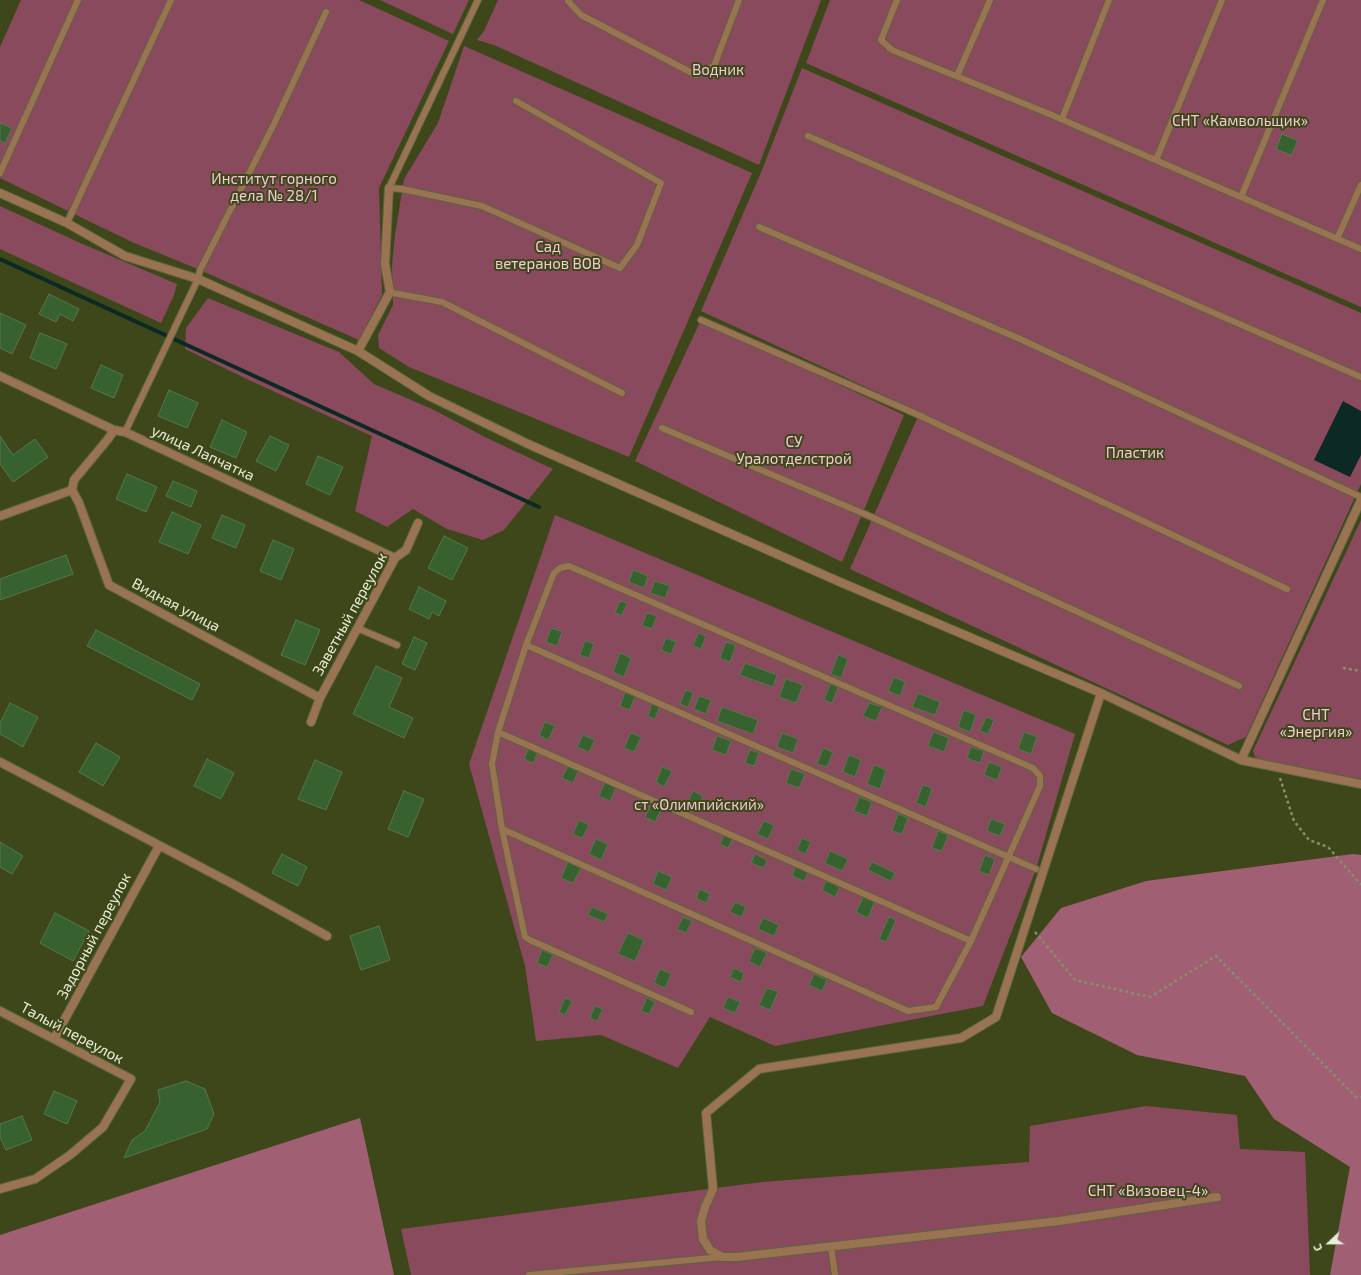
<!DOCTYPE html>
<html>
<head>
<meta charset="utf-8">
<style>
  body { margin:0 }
  #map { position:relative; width:1361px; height:1275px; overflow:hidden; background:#3d471a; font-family:"Exo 2",sans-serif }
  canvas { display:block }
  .north { position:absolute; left:1309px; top:1223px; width:40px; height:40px; -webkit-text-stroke:3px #3d471a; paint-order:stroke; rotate:248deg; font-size:11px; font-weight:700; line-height:16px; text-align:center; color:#e7eed5 }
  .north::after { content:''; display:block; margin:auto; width:14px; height:18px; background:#e7eed5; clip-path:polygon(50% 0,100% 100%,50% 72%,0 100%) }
</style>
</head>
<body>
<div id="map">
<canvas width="1361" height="1275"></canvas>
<div class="north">С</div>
</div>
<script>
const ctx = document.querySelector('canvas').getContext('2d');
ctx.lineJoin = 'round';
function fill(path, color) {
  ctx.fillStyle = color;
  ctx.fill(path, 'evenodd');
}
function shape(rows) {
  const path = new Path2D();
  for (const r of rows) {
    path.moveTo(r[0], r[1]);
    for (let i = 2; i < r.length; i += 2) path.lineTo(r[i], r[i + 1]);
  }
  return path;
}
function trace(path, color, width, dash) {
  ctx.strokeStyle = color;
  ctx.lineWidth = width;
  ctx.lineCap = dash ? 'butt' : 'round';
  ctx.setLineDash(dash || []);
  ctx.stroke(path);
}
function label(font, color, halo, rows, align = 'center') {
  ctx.font = font + ' "Exo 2",sans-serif';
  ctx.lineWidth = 4;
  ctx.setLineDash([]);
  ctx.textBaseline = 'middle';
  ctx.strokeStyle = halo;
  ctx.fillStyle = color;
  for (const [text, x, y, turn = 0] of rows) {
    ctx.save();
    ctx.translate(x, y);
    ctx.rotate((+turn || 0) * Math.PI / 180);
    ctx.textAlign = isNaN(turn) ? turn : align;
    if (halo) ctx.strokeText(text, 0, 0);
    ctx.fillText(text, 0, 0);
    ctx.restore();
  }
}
const green = shape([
  [21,0,359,0,449,41,379,188,382,295,359,340,200,270,132,242,0,178,0,47],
  [380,0,469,0,453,34],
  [498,0,821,0,759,165,494,45,477,40,484,31],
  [830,0,1361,0,1361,307,806,63],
  [464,46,752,173,629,457,409,367,379,348,378,335,393,305,392,265,395,235,404,179,438,123],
  [802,68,1361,313,1361,484,1246,737,1228,745,850,569,920,412,701,311,762,170],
  [0,206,78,242,177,284,174,295,161,323,0,249],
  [208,298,339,352,374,384,432,409,487,438,553,469,504,530,483,540,447,529,413,509,387,527,355,511,372,436,251,381,185,349,186,328],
  [701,320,904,415,842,562,635,461],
  [555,515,1075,734,1036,869,983,1006,775,1046,710,1017,678,1068,601,1035,536,1041,525,966,469,764],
  [1361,520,1361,779,1257,762,1253,751],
  [1146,1106,1237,1115,1240,1149,1305,1152,1310,1275,411,1275,401,1229,762,1182,1029,1162,1030,1126]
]);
const forest = shape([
  [1353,854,1361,855,1361,1275,1330,1275,1350,1167,1274,1119,1245,1076,1137,1055,1052,1013,1021,957,1061,908,1146,881],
  [360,1118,394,1275,0,1275,0,1235]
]);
const water = shape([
  [1343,401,1361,411,1361,455,1350,477,1314,460]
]);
const stream = shape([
  [0,259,539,507]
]);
const building = shape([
  [0,123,12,128,5,143,0,141,0,123],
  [1282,134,1298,141,1291,155,1276,149,1282,134],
  [49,294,79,309,73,321,60,314,56,322,39,314,49,294],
  [0,313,26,325,12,354,0,348,0,313],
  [40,333,67,344,56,369,30,358,40,333],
  [101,365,123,375,114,398,91,388,101,365],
  [169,390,198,403,187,428,158,416,169,390],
  [222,420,247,432,236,458,210,447,222,420],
  [0,436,13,455,35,439,48,457,13,482,0,464,0,436],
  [270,436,289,445,276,471,256,461,270,436],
  [318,456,343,467,330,495,306,484,318,456],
  [127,474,157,487,146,512,116,499,127,474],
  [173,481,197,491,191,507,166,496,173,481],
  [172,512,201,525,188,554,159,542,172,512],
  [222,515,245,525,236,548,212,538,222,515],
  [444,536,468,548,452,580,428,568,444,536],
  [273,540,294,549,281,580,260,571,273,540],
  [66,555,73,574,0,600,0,579,66,555],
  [633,570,648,576,644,588,629,582,633,570],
  [655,581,670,586,665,598,650,593,655,581],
  [419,587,446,601,439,616,432,612,429,619,409,609,419,587],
  [620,601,627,603,622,615,615,613,620,601],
  [647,613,657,616,652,629,642,625,647,613],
  [296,620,320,630,305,665,281,655,296,620],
  [551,628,562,632,557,646,546,642,551,628],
  [96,630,200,684,192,700,87,646,96,630],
  [698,633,706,636,701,649,693,646,698,633],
  [414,637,427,643,415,670,402,664,414,637],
  [666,638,676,642,671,654,661,650,666,638],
  [585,641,594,644,589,658,580,655,585,641],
  [726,642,736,645,730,662,720,658,726,642],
  [620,653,631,658,624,677,613,672,620,653],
  [838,655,848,659,841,678,831,674,838,655],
  [745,663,777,675,773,687,740,675,745,663],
  [376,666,402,678,389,707,413,718,404,738,353,714,376,666],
  [894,677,905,682,900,696,888,691,894,677],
  [786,679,803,685,796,703,779,697,786,679],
  [830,684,838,687,832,703,824,700,830,684],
  [686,690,693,693,688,707,680,704,686,690],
  [625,692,635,696,630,710,620,706,625,692],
  [918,693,940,702,935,715,912,707,918,693],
  [699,696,711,700,706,714,694,709,699,696],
  [10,703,38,717,23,747,0,734,0,723,10,703],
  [652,703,660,705,655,719,648,716,652,703],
  [869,703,882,707,876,721,863,716,869,703],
  [722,707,758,720,753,734,717,721,722,707],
  [964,710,976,715,970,732,958,727,964,710],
  [986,717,994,720,988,734,980,731,986,717],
  [545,722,555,726,548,740,539,735,545,722],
  [933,732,949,738,944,752,928,746,933,732],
  [1024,732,1037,737,1031,754,1018,749,1024,732],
  [631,733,641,737,634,752,624,748,631,733],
  [782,733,798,739,793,753,777,747,782,733],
  [583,735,595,740,589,752,577,747,583,735],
  [717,736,731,741,726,755,712,750,717,736],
  [96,743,120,757,103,786,79,772,96,743],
  [971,747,984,751,980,763,967,758,971,747],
  [529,748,538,752,533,763,524,759,529,748],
  [823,748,833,752,827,767,817,764,823,748],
  [750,750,759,753,754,766,745,763,750,750],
  [849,755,861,760,855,777,843,772,849,755],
  [207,759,234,773,221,799,194,786,207,759],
  [315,760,342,772,326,810,298,799,315,760],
  [989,762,1002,767,997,780,984,775,989,762],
  [569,764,579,769,573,783,562,778,569,764],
  [874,765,886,770,880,789,867,784,874,765],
  [662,767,672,771,664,787,656,782,662,767],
  [791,769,805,774,799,788,786,783,791,769],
  [605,782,616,787,610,801,599,796,605,782],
  [923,785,932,788,926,807,916,803,923,785],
  [404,791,424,799,408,837,388,829,404,791],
  [693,791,703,796,697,809,687,804,693,791],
  [859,797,872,802,867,816,854,811,859,797],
  [651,805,661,810,655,822,645,817,651,805],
  [898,814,908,818,902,834,892,831,898,814],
  [991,819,1005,824,1000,836,987,831,991,819],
  [579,820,589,825,582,838,573,834,579,820],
  [764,821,774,825,768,839,757,834,764,821],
  [938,831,948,835,942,851,932,848,938,831],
  [725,834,733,838,728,848,720,844,725,834],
  [802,838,811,842,805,854,797,850,802,838],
  [596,839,608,844,601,860,589,854,596,839],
  [0,842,23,856,12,874,0,867,0,842],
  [830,851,848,859,842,871,825,863,830,851],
  [282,854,307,867,298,886,272,873,282,854],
  [755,854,767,860,764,868,751,863,755,854],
  [985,855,995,859,989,875,979,871,985,855],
  [568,862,581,868,573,883,561,878,568,862],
  [872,862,895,873,891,881,868,870,872,862],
  [796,866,808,872,804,881,792,876,796,866],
  [658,871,672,877,666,890,653,884,658,871],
  [826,881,840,887,835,897,822,890,826,881],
  [700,889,710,894,706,903,696,898,700,889],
  [864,896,875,901,868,918,856,912,864,896],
  [735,902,746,907,741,917,730,912,735,902],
  [592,907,608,914,604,922,588,915,592,907],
  [55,913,89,931,73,961,40,943,55,913],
  [683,917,692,921,686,933,677,929,683,917],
  [889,917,896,920,886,942,879,939,889,917],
  [763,918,779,925,774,936,758,929,763,918],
  [379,926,390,960,361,970,350,936,379,926],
  [628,933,644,940,635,961,618,954,628,933],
  [755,948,767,953,760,967,749,961,755,948],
  [542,950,553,955,547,967,537,963,542,950],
  [734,968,744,973,741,982,730,977,734,968],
  [660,969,671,974,665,988,654,983,660,969],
  [814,974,827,980,822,991,809,985,814,974],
  [767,988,778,992,770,1010,759,1005,767,988],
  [728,997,740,1002,735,1013,723,1008,728,997],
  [565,998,572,1001,565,1015,559,1012,565,998],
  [647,998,655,1002,649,1014,641,1011,647,998],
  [595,1006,603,1009,597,1021,590,1018,595,1006],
  [186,1081,205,1089,214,1114,207,1129,124,1158,132,1140,145,1131,160,1102,158,1090,186,1081],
  [54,1091,77,1101,67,1124,44,1114,54,1091],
  [22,1116,32,1140,6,1150,0,1137,0,1124,22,1116]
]);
const path = shape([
  [1343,668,1361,671],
  [1280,778,1294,821,1309,840,1328,847,1361,885],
  [1035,932,1075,980,1150,997,1216,956,1356,1097,1361,1097]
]);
const lane = shape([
  [478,0,389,188,402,189,482,206,620,268,637,245,661,183,516,101],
  [568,0,568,1,581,15,696,75,714,66,739,0],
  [897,0,881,40,892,50,1047,113,1361,249],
  [957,76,990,0],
  [1062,119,1109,0],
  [808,136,1361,377],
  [1156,160,1222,0],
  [0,173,78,0],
  [1241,197,1323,0],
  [67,223,171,0],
  [759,227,1020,339,1361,497],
  [1337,239,1361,185],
  [390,292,393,293,442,302,622,393],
  [701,320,912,412,1287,589],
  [662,428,867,515,1239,686],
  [125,432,198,279,200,270,274,124,326,12],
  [569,566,1033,768,1040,776,1040,786,971,941,936,1007,908,1011,502,829,492,764,498,732,526,645,554,573,560,568,569,566],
  [357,628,397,645],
  [526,645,1036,869],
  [498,732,971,941],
  [502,829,525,937,530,940,691,1012],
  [831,1247,835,1275],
  [529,1275,722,1257]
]);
const street = shape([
  [0,193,67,223,125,256,198,279,358,351,429,396,528,444,840,582,1101,693,1241,760,1361,784],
  [358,351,390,292,385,264,389,188],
  [0,376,114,430,125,432,395,558],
  [72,490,79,503,109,585,320,698],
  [0,516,72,490,74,480,108,439,114,430],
  [1101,693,996,1017,961,1038,759,1069,706,1113,713,1189,705,1207,701,1221,703,1239,710,1250,722,1257,736,1257,1059,1221,1217,1197],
  [311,722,320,698,395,558,406,550,418,523],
  [1241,760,1361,500],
  [0,762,233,884,327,936],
  [0,1011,131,1079,103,1127,70,1155,35,1179,0,1189],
  [54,1039,159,846]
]);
const parkNames = [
  ["Водник",718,70],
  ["СНТ «Камвольщик»",1240,121],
  ["Институт горного",274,179],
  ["дела № 28/1",274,196],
  ["Сад",548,247],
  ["ветеранов ВОВ",548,264],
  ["СУ",794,442],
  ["Уралотделстрой",794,459],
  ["Пластик",1135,453],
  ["СНТ",1316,715],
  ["«Энергия»",1316,732],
  ["ст «Олимпийский»",699,805],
  ["СНТ «Визовец-4»",1148,1191]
];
const streetNames = [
  ["улица Лапчатка",203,453,25],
  ["Видная улица",176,605,28],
  ["Заветный переулок",350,614,-61],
  ["Задорный переулок",94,936,-62],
  ["Талый переулок",72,1033,28]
];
fill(green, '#894a5e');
fill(forest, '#a15f74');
fill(water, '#0d2924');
trace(stream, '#0d2924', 4);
fill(building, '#386130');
trace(building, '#577650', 1);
trace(lane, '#5c653c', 8);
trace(street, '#5c653c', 10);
trace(path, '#868e6a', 2.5, [3, 3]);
trace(lane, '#9a7353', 6);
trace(street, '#9a7353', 8);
label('15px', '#f2cad5', '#3d471a', parkNames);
label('15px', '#e7eed5', '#3d471a', streetNames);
</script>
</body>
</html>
